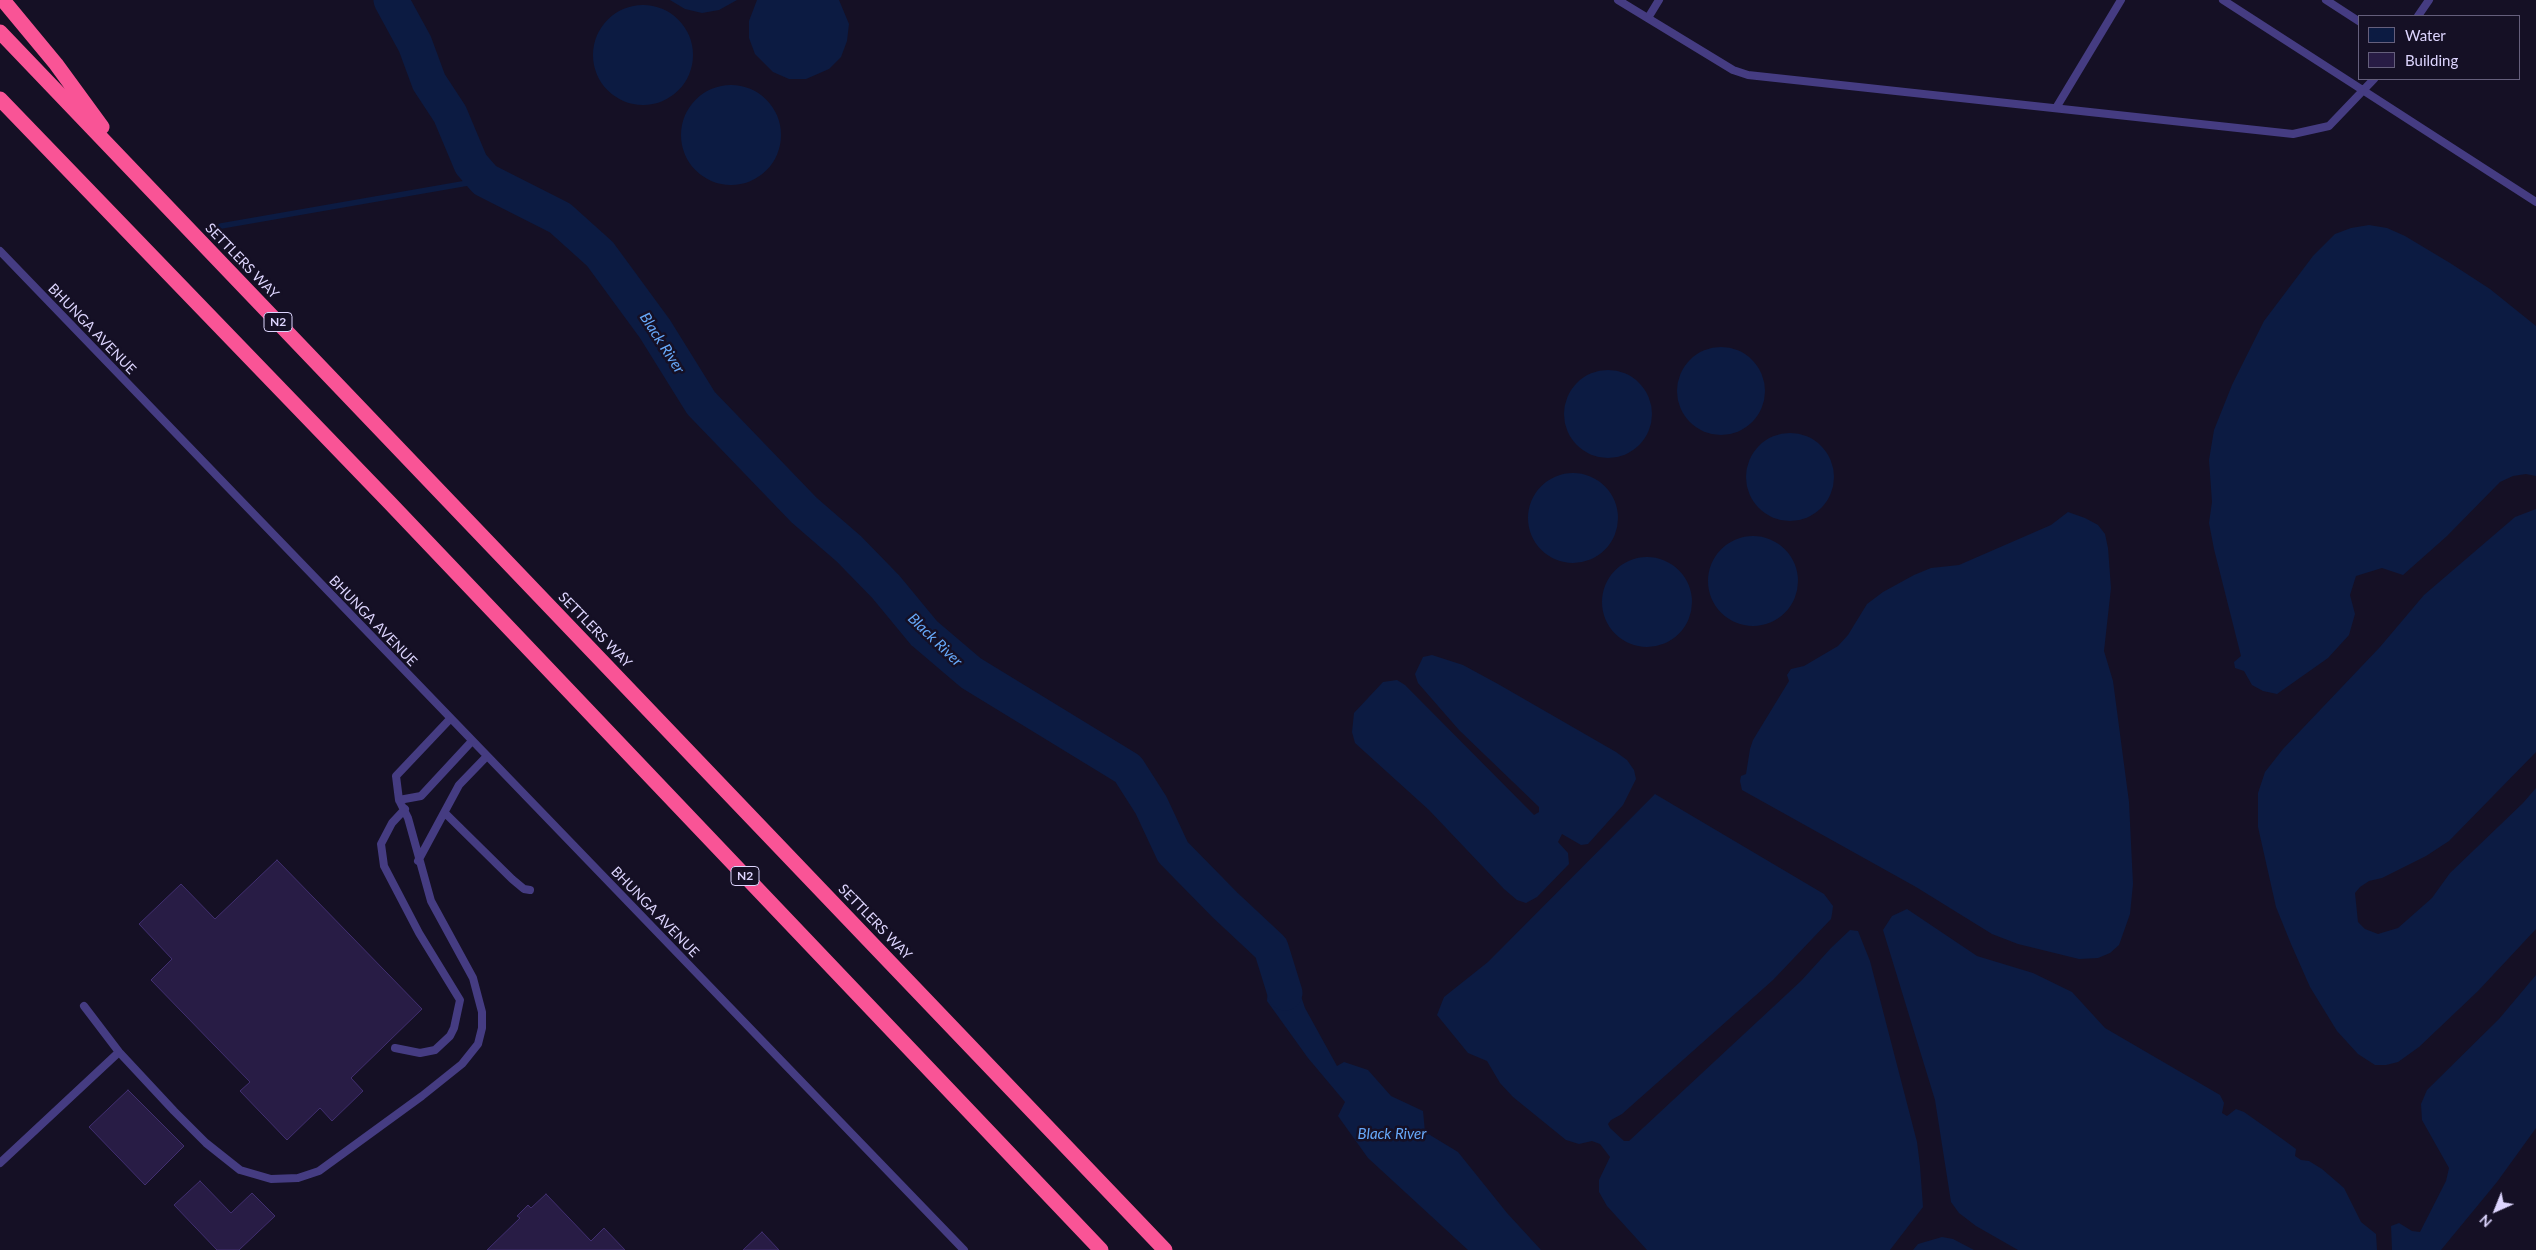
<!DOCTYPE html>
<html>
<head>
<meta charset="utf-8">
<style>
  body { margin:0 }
  #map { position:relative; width:2536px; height:1250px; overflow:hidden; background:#151025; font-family:Lato,sans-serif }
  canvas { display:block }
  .legend { position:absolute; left:2358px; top:15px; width:162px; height:65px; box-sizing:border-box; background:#151025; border:1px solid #655f7c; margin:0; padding:6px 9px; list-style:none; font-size:15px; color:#ddd5fe }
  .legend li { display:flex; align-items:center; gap:10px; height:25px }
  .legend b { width:25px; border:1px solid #655f7c }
  .north { position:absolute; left:2471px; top:1185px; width:50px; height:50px; -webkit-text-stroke:4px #151025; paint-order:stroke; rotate:224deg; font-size:14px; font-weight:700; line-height:20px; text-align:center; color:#ddd5fe }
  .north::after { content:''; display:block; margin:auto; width:18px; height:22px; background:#ddd5fe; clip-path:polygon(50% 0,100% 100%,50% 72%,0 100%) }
</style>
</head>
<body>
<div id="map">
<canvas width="2536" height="1250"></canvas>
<ul class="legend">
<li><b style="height:14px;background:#0c1b42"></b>Water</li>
<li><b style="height:14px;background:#281c45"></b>Building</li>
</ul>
<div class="north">N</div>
</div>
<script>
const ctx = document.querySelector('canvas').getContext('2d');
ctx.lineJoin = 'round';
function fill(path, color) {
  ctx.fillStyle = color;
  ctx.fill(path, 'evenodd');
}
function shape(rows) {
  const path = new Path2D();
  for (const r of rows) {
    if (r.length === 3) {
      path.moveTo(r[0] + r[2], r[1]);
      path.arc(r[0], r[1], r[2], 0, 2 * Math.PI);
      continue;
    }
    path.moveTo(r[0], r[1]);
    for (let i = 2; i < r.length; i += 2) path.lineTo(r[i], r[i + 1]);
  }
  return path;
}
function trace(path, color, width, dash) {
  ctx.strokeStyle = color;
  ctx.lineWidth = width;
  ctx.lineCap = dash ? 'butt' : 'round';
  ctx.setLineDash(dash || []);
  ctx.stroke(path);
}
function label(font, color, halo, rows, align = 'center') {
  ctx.font = font + ' Lato,sans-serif';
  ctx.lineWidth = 5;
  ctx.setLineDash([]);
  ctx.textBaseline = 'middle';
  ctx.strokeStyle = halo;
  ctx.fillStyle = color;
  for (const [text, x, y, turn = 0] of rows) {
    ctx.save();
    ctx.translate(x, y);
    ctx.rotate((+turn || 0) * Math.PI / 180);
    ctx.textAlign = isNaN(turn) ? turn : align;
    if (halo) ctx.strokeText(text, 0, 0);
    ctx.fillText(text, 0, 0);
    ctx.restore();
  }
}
const water = shape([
  [670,0,737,0,719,10,702,13,685,9],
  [757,0,839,0,849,24,847,41,841,57,829,69,806,79,789,79,773,72,755,54,749,38,749,21],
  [643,55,50],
  [731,135,50],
  [2369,225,2387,228,2405,236,2450,263,2490,289,2536,326,2536,476,2526,474,2513,476,2500,482,2447,536,2403,575,2382,568,2356,576,2350,595,2355,614,2349,635,2328,658,2277,694,2263,691,2252,685,2244,671,2235,668,2234,662,2241,656,2214,549,2209,523,2212,502,2209,460,2214,430,2232,385,2264,321,2313,256,2335,234,2351,228],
  [1721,391,44],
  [1608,414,44],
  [1790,477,44],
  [1573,518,45],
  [2536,509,2536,752,2449,841,2426,856,2382,878,2369,881,2360,887,2355,893,2358,922,2365,929,2378,934,2398,928,2432,898,2450,873,2523,803,2536,788,2536,929,2478,991,2419,1047,2398,1062,2386,1065,2375,1065,2358,1054,2337,1031,2310,987,2291,944,2276,907,2258,827,2258,793,2265,772,2283,749,2380,647,2424,595,2515,517],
  [2068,512,2085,518,2098,525,2105,534,2108,548,2111,588,2104,651,2113,681,2129,802,2133,884,2130,914,2119,945,2110,953,2098,958,2079,959,2018,944,1992,934,1916,887,1742,790,1740,781,1741,776,1746,774,1750,749,1753,740,1789,681,1787,675,1791,669,1804,666,1838,646,1848,635,1867,604,1883,592,1914,575,1931,568,1959,565,2051,525],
  [1753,581,45],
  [1647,602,45],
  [1432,655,1463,665,1498,684,1616,752,1627,760,1634,770,1636,779,1623,805,1588,844,1581,845,1562,834,1558,842,1568,853,1569,864,1537,897,1526,903,1517,900,1504,889,1429,810,1355,743,1352,732,1354,713,1383,682,1397,680,1405,685,1534,815,1539,812,1539,807,1459,730,1418,683,1415,674,1423,657],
  [1655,794,1824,894,1833,906,1832,914,1831,919,1773,980,1622,1114,1611,1120,1608,1124,1610,1128,1624,1141,1629,1141,1801,981,1831,948,1850,930,1858,931,1870,961,1917,1142,1920,1166,1923,1207,1890,1250,1647,1250,1607,1206,1599,1192,1599,1180,1610,1157,1600,1144,1592,1141,1579,1144,1566,1140,1513,1097,1500,1083,1487,1061,1468,1053,1437,1015,1444,997,1488,962],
  [1907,909,1977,956,2033,973,2072,992,2105,1028,2220,1095,2224,1103,2222,1113,2227,1116,2236,1109,2244,1112,2281,1138,2296,1149,2295,1156,2301,1160,2309,1161,2322,1169,2344,1188,2361,1222,2376,1234,2377,1250,2018,1250,1976,1226,1959,1213,1951,1202,1935,1100,1883,930,1892,916],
  [1271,948,1286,952,1305,1008,1337,1066,1344,1062,1368,1070,1391,1096,1423,1111,1425,1132,1458,1152,1507,1213,1541,1250,1468,1250,1368,1158,1338,1116,1345,1102,1308,1058,1267,1001],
  [2536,975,2536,1128,2497,1182,2441,1250,2392,1250,2391,1226,2399,1223,2412,1231,2420,1232,2446,1181,2449,1168,2422,1120,2421,1104,2427,1090,2499,1019],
  [1942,1237,1953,1239,1974,1250,1913,1250,1918,1244]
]);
const stream = shape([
  [221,226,485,180]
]);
const river = shape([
  [391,0,415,44,429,82,450,114,471,164,485,180,560,218,600,254,655,329,701,403,804,510,849,549,886,587,924,633,971,673,1128,769,1151,805,1173,852,1225,905,1271,948,1285,993]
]);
const building = shape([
  [277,860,422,1009,351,1078,363,1091,332,1121,320,1108,287,1140,240,1091,250,1082,151,980,172,959,139,924,181,884,215,919,277,860],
  [128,1090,184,1146,145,1185,89,1127,128,1090],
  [200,1181,231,1213,252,1193,275,1216,239,1250,217,1250,174,1205,200,1181],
  [546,1194,591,1241,604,1228,625,1250,487,1250,520,1218,517,1216,528,1205,531,1208,546,1194],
  [762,1232,779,1250,743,1250,762,1232]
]);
const service = shape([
  [1618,0,1733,70,1748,75,2293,134,2329,126,2374,79],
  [2223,0,2536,202],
  [2326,0,2360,22],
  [2418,16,2429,0],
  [1648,18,1659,0],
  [2056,108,2121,0],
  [0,251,964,1250],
  [399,800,421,796,472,741],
  [445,813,512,879,524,889,530,890],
  [418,861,459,785,487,756],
  [84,1006,119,1052,174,1111,206,1143,240,1170,271,1179,298,1178,319,1171,422,1096,462,1064,478,1044,482,1028,482,1012,473,978,431,901,408,818,399,800,396,776,450,719],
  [395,1048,420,1053,435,1050,450,1036,454,1028,460,1000,419,933,384,866,381,844,392,823,405,809],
  [0,1163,119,1052]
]);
const motorway = shape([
  [3,0,56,64,102,127],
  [0,32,1165,1250],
  [0,99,389,502,1101,1250]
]);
const shields = [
  [278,322,28],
  [745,876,28]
];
const shieldNames = [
  ["N2",278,322],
  ["N2",745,876]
];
const streetNames = [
  ["SETTLERS WAY",242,261,46],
  ["BHUNGA AVENUE",92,329,46],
  ["BHUNGA AVENUE",373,621,46],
  ["SETTLERS WAY",595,630,46],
  ["BHUNGA AVENUE",655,912,46],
  ["SETTLERS WAY",875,922,46]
];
const waterNames = [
  ["Black River",662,343,57],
  ["Black River",935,640,44],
  ["Black River",1392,1134]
];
fill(water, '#0c1b42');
trace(stream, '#0c1b42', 5.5);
trace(river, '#0c1b42', 35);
fill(building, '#281c45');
trace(building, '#412f70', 1);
trace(service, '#453c82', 8);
trace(motorway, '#f95496', 15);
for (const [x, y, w] of shields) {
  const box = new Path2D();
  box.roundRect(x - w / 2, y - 9.5, w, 19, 4);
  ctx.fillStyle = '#151025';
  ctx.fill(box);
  trace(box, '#ddd5fe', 1);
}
label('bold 12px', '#ddd5fe', null, shieldNames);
label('14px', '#ddd5fe', '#151025', streetNames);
label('italic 15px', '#67a9fa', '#151025', waterNames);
</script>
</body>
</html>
